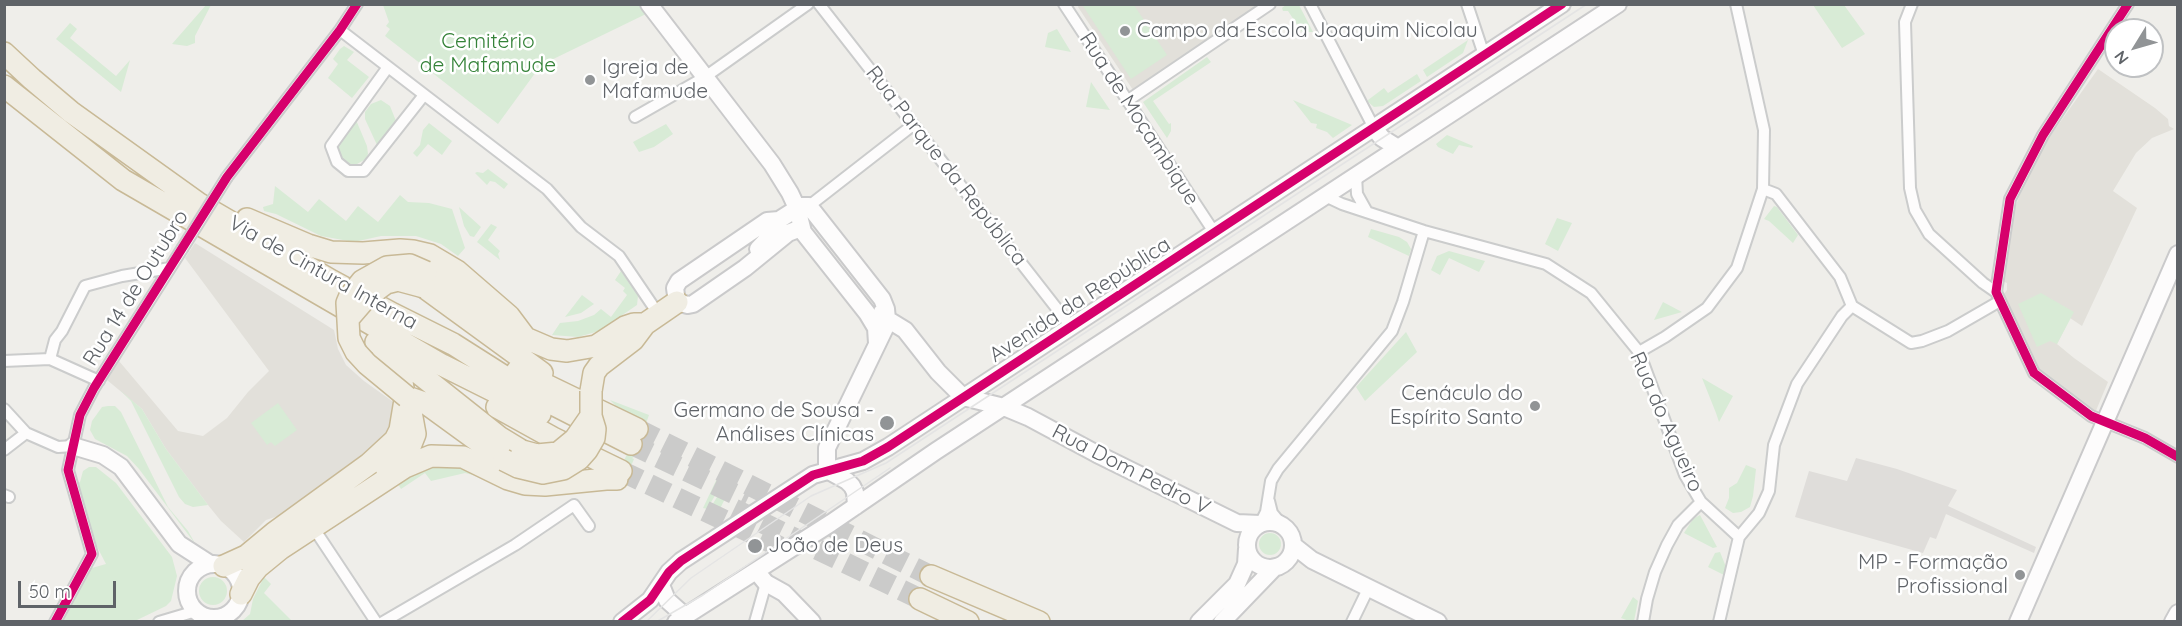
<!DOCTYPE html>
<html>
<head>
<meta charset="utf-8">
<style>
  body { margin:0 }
  #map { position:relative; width:2182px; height:626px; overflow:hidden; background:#efeeea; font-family:Quicksand,sans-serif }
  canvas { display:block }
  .frame { position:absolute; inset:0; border:6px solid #5f6368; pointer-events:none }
  .north { position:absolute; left:2104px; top:18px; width:60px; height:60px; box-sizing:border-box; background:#fff; border:2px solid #bfc1c3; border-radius:50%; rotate:233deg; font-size:16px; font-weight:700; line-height:24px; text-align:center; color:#5f6368 }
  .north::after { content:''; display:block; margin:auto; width:21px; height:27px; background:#919496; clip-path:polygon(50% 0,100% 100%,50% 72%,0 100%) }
  .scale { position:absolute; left:18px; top:581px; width:98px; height:27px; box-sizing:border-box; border:3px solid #5f6368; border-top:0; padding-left:8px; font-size:18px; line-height:21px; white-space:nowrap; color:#5f6368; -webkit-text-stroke:4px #fff; paint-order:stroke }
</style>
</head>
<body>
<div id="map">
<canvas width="2182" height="626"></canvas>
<div class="frame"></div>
<div class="north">N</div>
<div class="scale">50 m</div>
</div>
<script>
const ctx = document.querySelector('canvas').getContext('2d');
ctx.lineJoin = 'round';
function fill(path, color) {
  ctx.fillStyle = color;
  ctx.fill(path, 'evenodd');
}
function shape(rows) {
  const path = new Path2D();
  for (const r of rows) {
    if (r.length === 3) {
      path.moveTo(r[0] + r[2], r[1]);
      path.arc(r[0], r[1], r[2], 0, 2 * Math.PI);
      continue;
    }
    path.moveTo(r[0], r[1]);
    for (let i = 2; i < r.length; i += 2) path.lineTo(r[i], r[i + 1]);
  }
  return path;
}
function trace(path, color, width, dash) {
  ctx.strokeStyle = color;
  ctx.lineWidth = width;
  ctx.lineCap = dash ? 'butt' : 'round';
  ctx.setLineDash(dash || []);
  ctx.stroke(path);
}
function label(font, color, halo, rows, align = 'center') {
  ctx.font = font + ' Quicksand,sans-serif';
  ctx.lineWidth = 5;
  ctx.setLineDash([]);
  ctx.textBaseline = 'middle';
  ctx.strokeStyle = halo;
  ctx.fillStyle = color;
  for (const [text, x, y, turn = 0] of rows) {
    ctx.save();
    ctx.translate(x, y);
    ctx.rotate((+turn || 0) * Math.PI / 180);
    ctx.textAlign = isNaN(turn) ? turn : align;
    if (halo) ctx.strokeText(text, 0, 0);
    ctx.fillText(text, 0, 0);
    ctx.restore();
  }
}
const industrial = shape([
  [1856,458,1897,469,1957,490,1948,506,2036,547,2034,553,1946,514,1936,539,1930,537,1923,553,1795,517,1809,471,1847,481]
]);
const education = shape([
  [1079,4,1261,5,1136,90,1133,90,1078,7],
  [2098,69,2155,108,2168,119,2169,126,2174,129,2152,138,2136,153,2113,191,2137,208,2082,326,2070,318,2057,344,2074,358,2108,382,2095,413,2037,371,2004,294,2007,290,2007,283,2002,281,2010,221,2028,173,2048,139],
  [195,243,334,330,338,349,346,365,364,381,392,401,400,410,385,442,290,512,266,520,244,542,221,521,208,505,166,449,142,409,107,380,119,361,178,431,203,436,227,418,248,392,269,371,185,258]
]);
const green = shape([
  [639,4,646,14,541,65,498,124,385,36,390,29,386,26,389,22,383,5],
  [1086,4,1134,5,1167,55,1131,79,1083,6],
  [1287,4,1299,5,1313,32,1302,32,1288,11,1283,11,1282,8],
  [206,5,211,5,195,36,195,43,187,46,172,44],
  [1813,5,1844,5,1865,34,1842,48],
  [70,23,77,29,70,38,116,76,130,60,121,92,56,39],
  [1057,29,1071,52,1045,47,1048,33],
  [1468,40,1463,53,1427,77,1423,70],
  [344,46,354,52,347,60,369,77,352,98,328,78,338,64,333,59,340,49],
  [1207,57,1211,62,1153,101,1169,124,1171,123,1171,131,1167,138,1143,102],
  [1417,74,1421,81,1383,106,1374,107,1368,102,1368,100,1384,88,1388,93],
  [1091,82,1110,110,1086,107],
  [381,100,390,106,396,121,377,145,365,119,365,112,371,104],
  [1293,100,1352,125,1333,138,1327,132,1316,128,1317,124,1311,123],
  [356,120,367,146,368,154,366,159,357,164,349,164,344,161,338,152,338,143],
  [429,123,452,141,442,155,428,144,417,157,413,153,420,145,423,130],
  [666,124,673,134,654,147,639,152,633,142],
  [1447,135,1473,146,1472,148,1459,145,1453,154,1438,147,1436,144],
  [488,169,508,184,504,189,495,182,490,181,487,185,475,173,477,172,483,173],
  [275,186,308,212,319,199,346,221,358,206,378,222,400,195,408,202,429,203,452,209,465,248,458,256,441,244,416,236,381,236,354,242,321,236,276,214,264,211,263,207,273,204],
  [1774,206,1777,207,1798,235,1793,243,1769,221,1764,219],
  [459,207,481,227,474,237,470,236,464,226],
  [1557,218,1572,223,1558,251,1545,244],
  [491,224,497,227,488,240,500,251,498,254,500,260,477,242],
  [1371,229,1399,237,1407,242,1411,249,1409,256,1368,237],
  [1449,251,1485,261,1479,272,1449,258,1440,275,1431,270,1437,256],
  [621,271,638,296,637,305,599,331,578,337,552,335,560,323,578,321,594,315,601,309,611,317,627,295,623,291,625,288,615,280],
  [2041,293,2074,312,2057,344,2050,341,2037,347,2018,304],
  [582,295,594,304,581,313,565,317],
  [1663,302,1682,312,1654,320],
  [1406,332,1417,352,1365,401,1356,387],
  [1702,378,1733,396,1719,422,1716,413],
  [120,390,142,409,166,449,208,505,193,507,185,504,179,497,131,401],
  [610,400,649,415,634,457,632,458,634,459,629,471,621,467,643,420,617,407],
  [278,403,297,430,275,446,271,442,267,445,251,423],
  [108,406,115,406,121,412,168,507,188,531,196,545,139,469,127,456,95,439,90,430,92,421,102,407],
  [453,463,481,477,465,473,431,481,425,473,401,489,396,481,422,466],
  [1746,465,1756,469,1753,496,1750,507,1741,512,1733,513,1725,508,1729,498,1729,488,1737,483],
  [89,467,96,467,116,483,172,557,177,576,171,601,166,606,135,621,60,622,92,568,106,564,92,537,77,483,80,482,83,471],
  [721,470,728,474,707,509,703,508],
  [730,476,735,478,718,513,709,510],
  [1700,515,1717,547,1713,548,1684,533,1693,519],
  [1270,544,11],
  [1720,552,1726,567,1726,576,1708,567,1715,553],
  [264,577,271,584,264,593,292,621,242,621,250,614,253,599],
  [213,591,14],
  [1633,597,1638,601,1634,621,1629,621,1621,618]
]);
const highwayTunnel = shape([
  [637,429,931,576],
  [631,444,747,500],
  [621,471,791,552],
  [734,509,920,599]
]);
const street = shape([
  [819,4,1072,328],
  [1064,4,1214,232],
  [1310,4,1374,128],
  [1467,4,1484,55],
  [1912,4,1905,22,1910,188,1915,210,1929,234,1983,283,1996,292],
  [2128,4,2043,135,2010,199,1996,292,2034,373,2091,416,2145,438,2178,457],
  [340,30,547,189,581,227,619,256,659,315],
  [388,67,331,146,337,162,348,171,364,171,424,95],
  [1127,101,1270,4],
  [635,117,705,77,808,4],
  [1356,175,1357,194,1367,212],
  [227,177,340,30,357,4],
  [1763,189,1776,194,1840,277,1852,306],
  [1325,196,1342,204,1424,231,1546,264,1591,293,1639,352,1685,475,1701,502,1739,537],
  [809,206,913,125],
  [1639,352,1665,337,1707,308,1737,268,1763,189,1764,130,1736,4],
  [50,359,55,340,62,331,85,286,122,276,170,268],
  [4,361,50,359,99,381],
  [4,409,26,433,58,447,73,446],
  [4,450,26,433],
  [4,495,9,497],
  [1269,501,1272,513,1282,525],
  [1260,524,1266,512,1271,481,1278,469,1392,331,1403,302,1424,231],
  [313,527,376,622],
  [55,622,92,554,68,470,80,415,94,388,182,249],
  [159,622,196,611],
  [383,622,515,545,574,505,589,526],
  [755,622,766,583],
  [1352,622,1369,587],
  [1643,622,1647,599,1655,572,1667,545,1678,525,1701,502],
  [1719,622,1739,537,1759,513,1769,491,1774,445,1797,384,1842,316,1852,306,1911,343,1922,341,1948,331,2000,301]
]);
const secondary = shape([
  [649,4,772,164,790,193,797,208,803,232,867,313,876,328,877,343],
  [1374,128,1382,138,1398,148],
  [758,249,774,232,779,220,801,206,809,206,882,299,886,309,887,319,885,328,827,448,827,470],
  [677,302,688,305,693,304,745,268,788,233,801,228],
  [677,302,675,288,679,281,767,221,779,220],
  [882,312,887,319,905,330,938,372,963,397],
  [963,397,1004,407,1028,417,1097,454,1237,523,1260,524],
  [73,446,103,455,121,467,179,544,210,564],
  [827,470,847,481,852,486,855,492,856,506],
  [1270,545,23],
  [1293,545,1312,560,1438,622],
  [214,591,27],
  [756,571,766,583,784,593,812,622],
  [661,585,667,600,685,616],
  [622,622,650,600,669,572,681,561,813,475,863,461,888,447,1562,4],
  [676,622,831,523,936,451,1618,4],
  [1199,622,1237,584,1246,564,1247,549],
  [1222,622,1275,567],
  [2018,622,2178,254],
  [2173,622,2178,613]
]);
const highway = shape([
  [4,53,32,79,71,112,198,203,332,281,393,314,453,344,527,391,631,444],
  [4,86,123,180,442,365,540,414],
  [247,219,308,245,331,252,363,253,400,250,413,251,430,255,457,271,509,316,524,336],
  [426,272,509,331,551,349,567,351,596,346,625,327,634,324,645,324],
  [424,287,542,373],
  [376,342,392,352,499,437,522,451],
  [517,371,637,429],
  [591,391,594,373,599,366,633,340,645,324,677,302],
  [407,397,427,404,504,460],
  [497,407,553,438,621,471],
  [386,468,405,453,411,444,415,434,411,412],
  [245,557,274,533,369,464,395,440,400,430,405,400,402,382,396,369,383,354],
  [224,566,257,551],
  [931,576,1039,622],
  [241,594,249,578,258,567,280,549,405,467,431,456,463,457,508,479,525,484,545,485,606,479,617,479],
  [920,599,968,622]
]);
const tram = shape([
  [646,622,691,578,811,496,886,463,1587,4],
  [656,622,703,595,890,468]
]);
const streetBridge = shape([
  [182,249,227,177]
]);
const highwayBridge = shape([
  [348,319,367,297,386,283,398,280,424,287],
  [407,397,367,364,356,352,349,338,347,303,350,296,362,281,387,267,410,265,426,272],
  [522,451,537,455,558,453,575,439,591,416],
  [504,460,518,467,543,473,563,469,579,459,587,450,594,438,595,429,591,416,591,391]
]);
const cycleway = shape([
  [2128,4,2043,135,2010,199,1996,292,2034,373,2091,416,2145,438,2178,457],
  [55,622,92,554,68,470,80,415,94,388,227,177,340,30,357,4],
  [622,622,650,600,669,572,681,561,813,475,863,461,888,447,1562,4]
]);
const markers = [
  [1125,31,6,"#919496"],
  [590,80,6,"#919496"],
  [1535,406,6,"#919496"],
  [887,423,8,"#919496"],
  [755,546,8,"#919496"],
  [2020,575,6,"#919496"]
];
const poiNames = [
  ["Campo da Escola Joaquim Nicolau",1137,31],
  ["Igreja de",602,68],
  ["Mafamude",602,92],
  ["Cenáculo do",1523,394,"right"],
  ["Espírito Santo",1523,418,"right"],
  ["Germano de Sousa -",874,411,"right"],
  ["Análises Clínicas",874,435,"right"],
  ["João de Deus",768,546],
  ["MP - Formação",2008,563,"right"],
  ["Profissional",2008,587,"right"]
];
const parkNames = [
  ["Cemitério",488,42],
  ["de Mafamude",488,66]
];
const streetNames = [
  ["Rua de Moçambique",1139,119,57],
  ["Rua Parque da República",946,166,52],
  ["Via de Cintura Interna",323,273,29],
  ["Rua 14 de Outubro",136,288,-58],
  ["Avenida da República",1080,300,-33],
  ["Rua do Agueiro",1666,422,66],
  ["Rua Dom Pedro V",1131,470,27]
];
fill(industrial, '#dfddda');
fill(education, '#e2e0da');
fill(green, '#d8ebd6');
trace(highwayTunnel, '#cbcbca', 21, [21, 10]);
trace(street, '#cbcccc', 14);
trace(secondary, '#cacacb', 20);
trace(highway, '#c8b996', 24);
trace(street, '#fdfcfc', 10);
trace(secondary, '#fdfcfc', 16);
trace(highway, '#f0ede3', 21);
trace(tram, '#e4e4e4', 1.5);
trace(streetBridge, '#cbcccc', 14, []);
trace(highwayBridge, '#c8b996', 24, []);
trace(streetBridge, '#fdfcfc', 10);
trace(highwayBridge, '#f0ede3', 21);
trace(cycleway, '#d6006c', 9);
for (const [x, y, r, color] of markers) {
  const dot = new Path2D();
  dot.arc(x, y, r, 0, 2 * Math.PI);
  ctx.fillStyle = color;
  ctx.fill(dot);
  trace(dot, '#fff', 2);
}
label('21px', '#5f6368', '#fff', poiNames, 'left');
label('21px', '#348238', '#fff', parkNames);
label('21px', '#5f6368', '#fff', streetNames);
</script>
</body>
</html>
